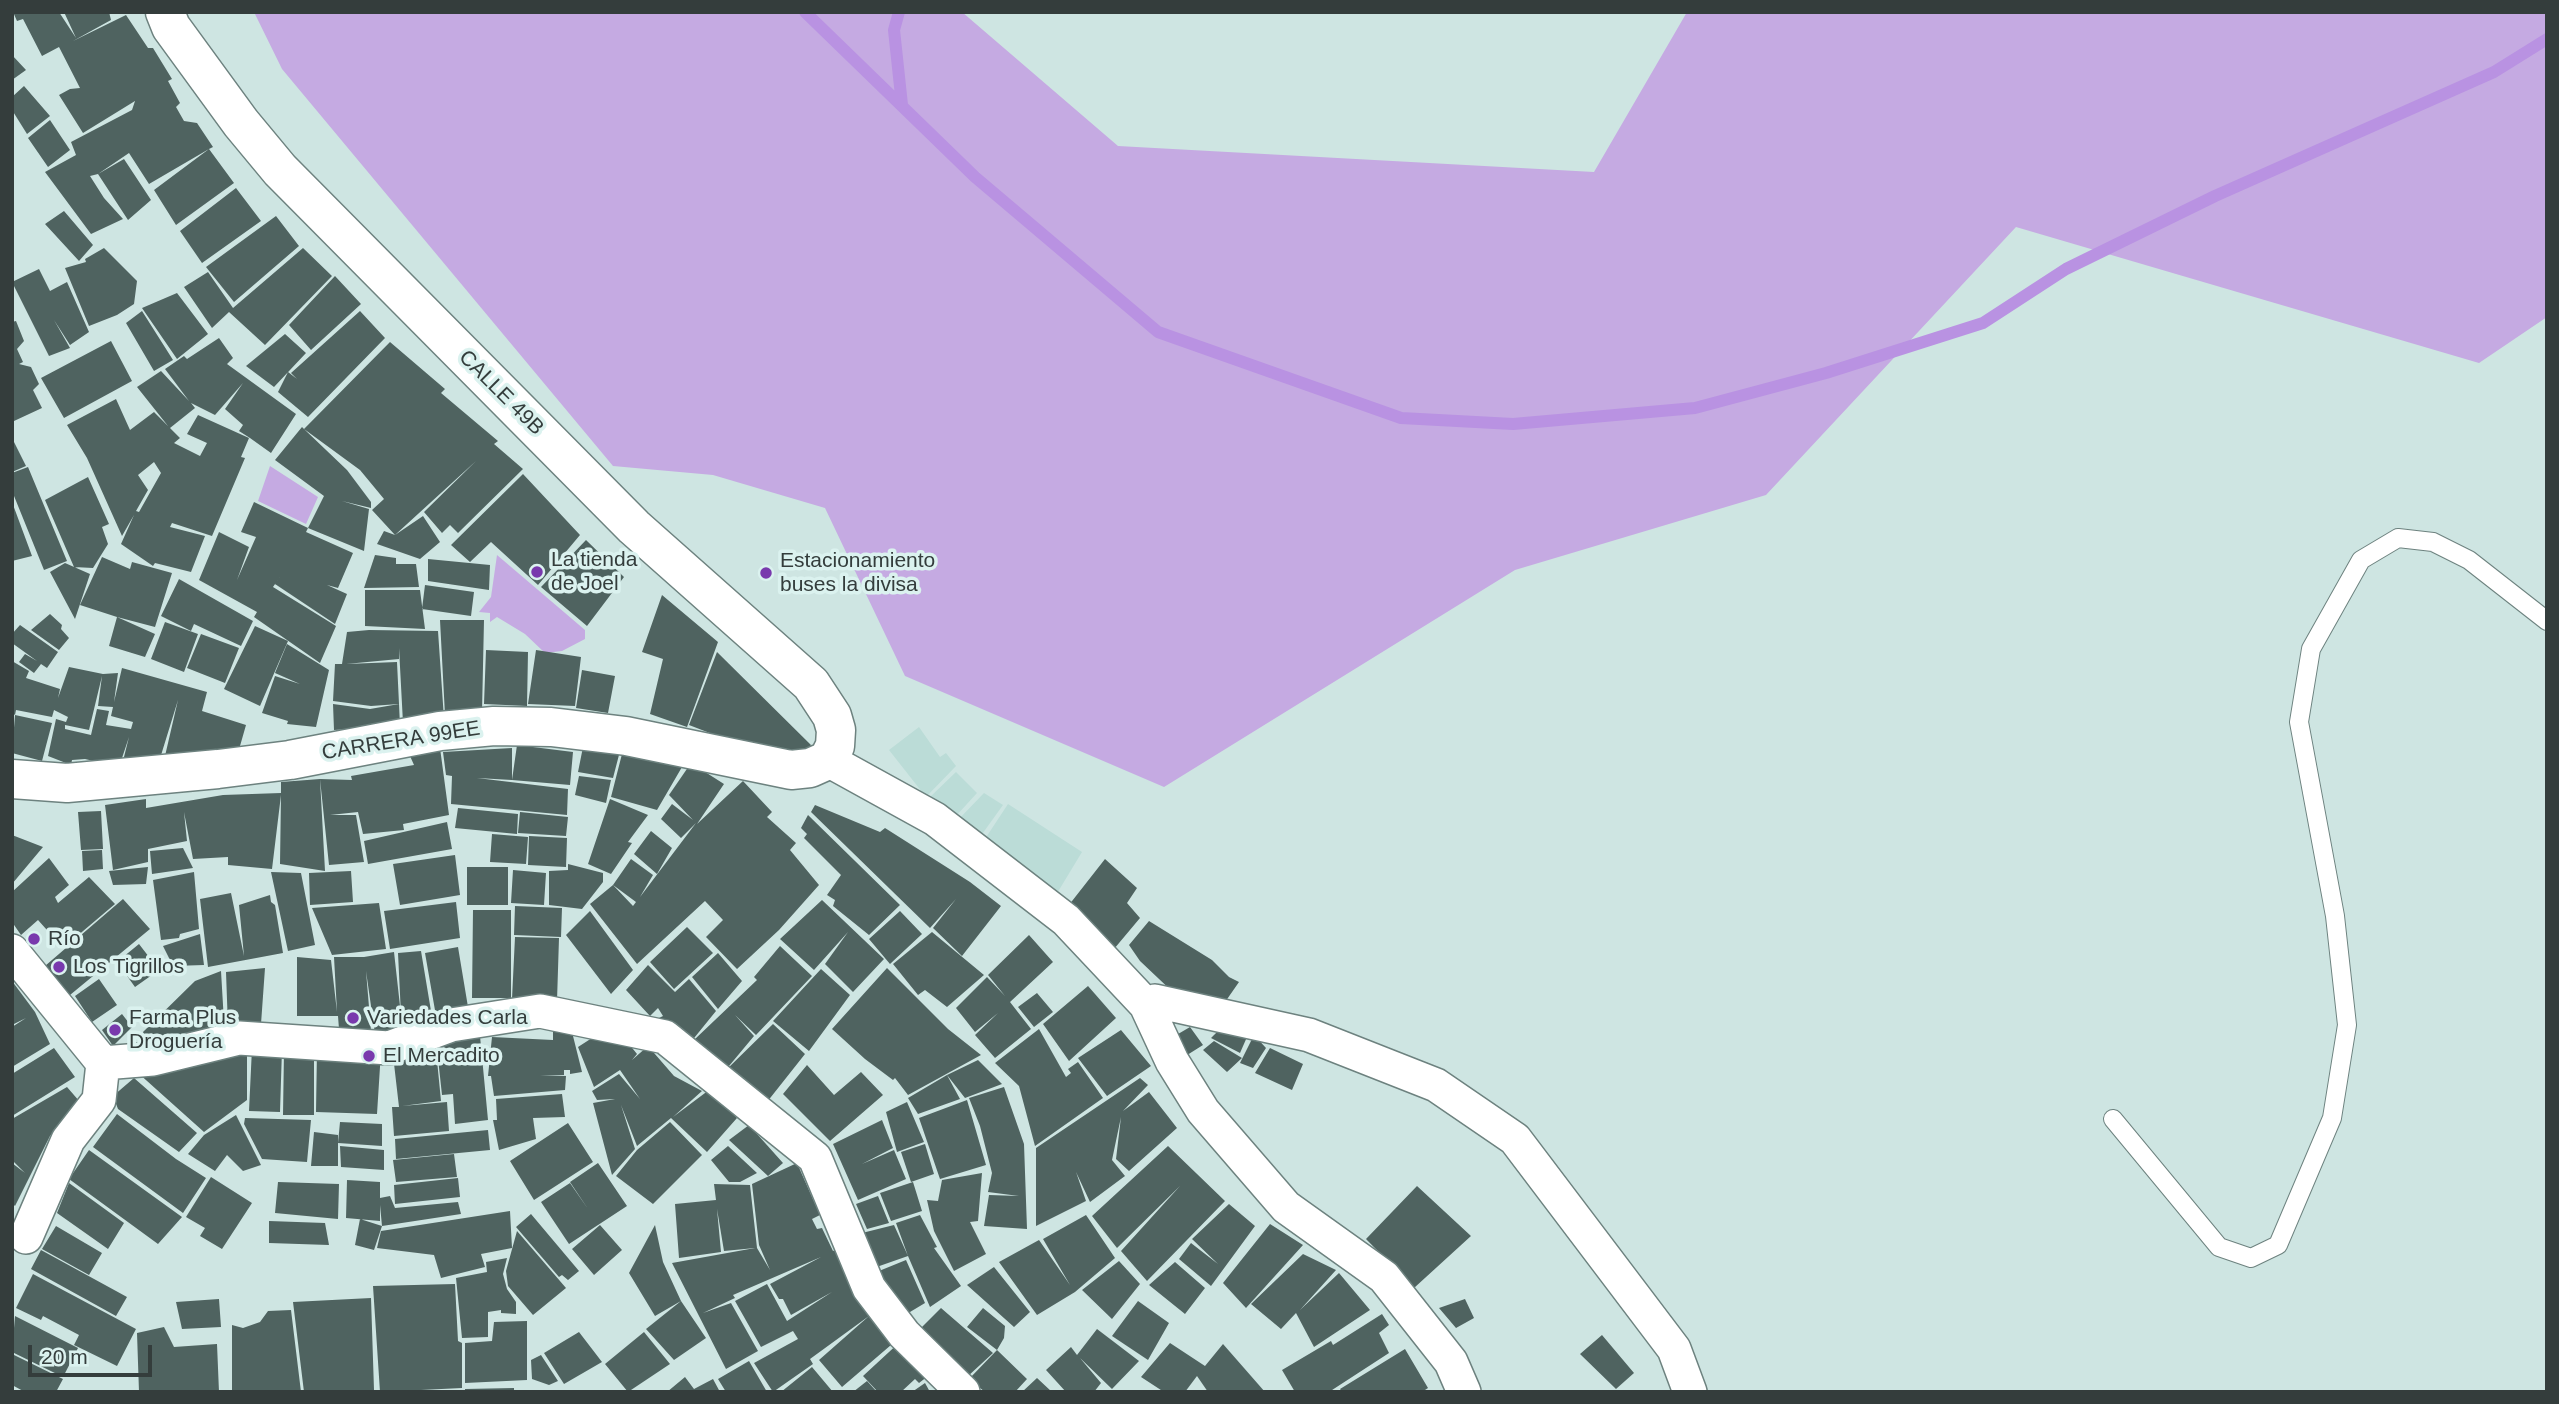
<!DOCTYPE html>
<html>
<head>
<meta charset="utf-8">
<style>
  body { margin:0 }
  #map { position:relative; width:2559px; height:1404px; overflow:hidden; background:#cee5e2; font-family:Helvetica,sans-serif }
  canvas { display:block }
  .frame { position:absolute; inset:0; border:14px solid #343d3c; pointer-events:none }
  .scale { position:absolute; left:28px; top:1345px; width:124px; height:32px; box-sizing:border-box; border:4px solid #343d3c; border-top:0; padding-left:9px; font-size:21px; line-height:24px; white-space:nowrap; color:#343d3c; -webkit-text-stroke:5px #dbf2ef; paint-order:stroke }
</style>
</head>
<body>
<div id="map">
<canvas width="2559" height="1404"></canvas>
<div class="frame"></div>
<div class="scale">20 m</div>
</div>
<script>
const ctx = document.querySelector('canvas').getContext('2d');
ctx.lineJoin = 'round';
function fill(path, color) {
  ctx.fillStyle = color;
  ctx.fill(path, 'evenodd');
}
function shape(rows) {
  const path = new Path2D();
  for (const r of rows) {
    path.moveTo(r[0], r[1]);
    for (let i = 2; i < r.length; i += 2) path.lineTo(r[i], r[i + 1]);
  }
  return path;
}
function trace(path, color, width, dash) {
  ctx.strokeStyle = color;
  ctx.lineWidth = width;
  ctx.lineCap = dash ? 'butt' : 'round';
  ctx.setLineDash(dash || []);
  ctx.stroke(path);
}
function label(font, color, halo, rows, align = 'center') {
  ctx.font = font + ' Helvetica,sans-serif';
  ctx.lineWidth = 7;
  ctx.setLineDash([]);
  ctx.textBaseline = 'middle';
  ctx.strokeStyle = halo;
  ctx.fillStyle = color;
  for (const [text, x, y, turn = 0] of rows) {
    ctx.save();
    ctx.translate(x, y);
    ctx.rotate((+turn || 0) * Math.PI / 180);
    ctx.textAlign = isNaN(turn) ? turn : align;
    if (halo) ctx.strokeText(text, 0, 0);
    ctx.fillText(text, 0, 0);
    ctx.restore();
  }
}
const built = shape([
  [919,727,940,757,946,753,956,766,926,797,889,750],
  [956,772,977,793,956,816,929,798],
  [984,793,1003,805,980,837,957,821],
  [1008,804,1082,852,1056,895,981,845]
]);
const green = shape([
  [254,12,962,12,1118,146,1594,172,1687,12,2547,12,2547,317,2479,363,2016,227,1766,495,1515,570,1164,787,905,676,825,508,713,475,613,466,282,69],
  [270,466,318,497,306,524,258,501],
  [497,555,585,630,585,639,562,651,545,653,525,634,497,617,490,622,490,613,479,612,491,597]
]);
const stream = shape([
  [805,12,975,177,1158,332,1401,418,1513,424,1695,408,1826,373,1983,323,2066,269,2215,196,2494,72,2547,39],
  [899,12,894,30,902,105]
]);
const building = shape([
  [13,12,59,12,76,38,64,12,109,12,111,20,73,41,126,15,148,48,153,48,172,79,168,81,180,103,176,107,184,121,197,123,213,147,209,149,234,183,176,225,154,190,209,149,149,184,129,153,98,174,124,159,151,200,128,220,98,174,90,176,104,198,123,219,91,234,45,172,76,155,71,142,132,110,135,101,83,133,59,95,70,89,80,88,59,47,42,56,23,19,17,21],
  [12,55,26,70,12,80],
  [24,86,50,116,27,134,12,110,12,97],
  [50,120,70,150,48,167,28,138],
  [236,188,261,221,202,263,180,231],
  [64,211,93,245,79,261,45,224],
  [276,216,299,246,234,302,206,267],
  [104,248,137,281,134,304,117,315,89,326,65,268,86,262,85,259],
  [303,248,332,276,265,345,229,312,212,328,184,287,208,272,233,308],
  [39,269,50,291,67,282,89,332,70,345,54,320,70,348,49,356,12,282],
  [335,276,361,304,311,350,289,325],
  [177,293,208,334,177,359,142,308],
  [142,311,173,360,154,371,126,323],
  [360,311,385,338,308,417,278,392,288,372,297,379,291,373],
  [16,321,24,341,17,349,23,362,19,364,31,367,39,384,33,390,42,408,14,421,12,322],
  [285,334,306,353,274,387,246,366],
  [219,338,233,358,227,364,296,414,271,453,250,438,239,431,243,425,225,409,243,383,215,415,191,403,195,408,170,428,180,438,174,443,200,456,207,443,187,434,198,415,249,438,241,457,245,458,212,536,172,523,170,527,205,536,191,572,155,563,153,566,121,544,134,515,122,536,87,458,67,425,116,399,130,430,154,412,168,426,137,387,161,371,189,401,165,369,184,356,187,359],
  [154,462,161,473,139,512,136,511,148,490,138,475],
  [111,341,132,381,64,418,41,378],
  [390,342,445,389,441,393,498,441,494,444,523,469,458,533,450,525,442,533,424,512,476,461,395,535,423,516,440,542,420,559,377,544,384,531,395,535,372,510,384,499,360,470,304,429,347,470,371,502,371,508,342,501,369,509,364,551,308,528,324,496,275,460,302,427,304,429],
  [12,438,26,466,12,472],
  [28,467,67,561,44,570,12,491,12,473],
  [523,474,580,535,538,585,491,542,470,562,451,545],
  [88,477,109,524,102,527,108,544,93,568,74,567,45,500],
  [12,502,32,556,12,561],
  [254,502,308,528,306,532,353,553,338,588,327,585,347,594,335,624,275,584,296,553,273,587,336,626,320,663,254,617,257,612,199,580,219,532,249,547,237,580,256,537,241,532],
  [586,540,624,577,587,626,541,587],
  [375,555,396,558,396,564,416,564,419,587,364,588],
  [102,557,130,569,132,562,172,573,155,627,117,617,155,634,145,657,109,646,117,617,80,605],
  [428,559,490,565,489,590,428,581],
  [65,563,90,574,75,619,50,572],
  [179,579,253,621,241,646,194,624,191,631,161,616],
  [425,585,474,592,471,616,422,609],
  [365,590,420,590,425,629,365,626],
  [662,595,718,642,687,727,650,714,663,659,642,652],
  [50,614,62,625,61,629,69,638,59,650,31,630],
  [440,620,484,620,482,712,445,715],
  [165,622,198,634,184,672,151,659],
  [20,625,58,652,47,668,41,664,34,673,19,662,25,654,37,661,12,643,12,634],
  [255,626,288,641,260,706,224,689],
  [369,630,438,631,444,719,403,723,399,648,399,659,346,664,397,662,399,704,371,706,333,701,335,664,342,664,347,632],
  [201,634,239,648,225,683,187,668],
  [287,644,329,670,316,727,287,724,288,721,262,713,275,676,300,684,275,673],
  [486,650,528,652,527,706,484,704],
  [536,650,581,657,575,706,528,704],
  [717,652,811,745,802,759,759,752,689,725],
  [12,661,29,671,26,678,60,689,58,698,69,667,103,674,118,673,114,702,122,668,207,692,202,711,246,725,238,753,165,756,178,700,158,765,123,761,129,737,119,767,85,759,72,760,71,765,48,756,56,719,66,722,68,717,54,710,52,717,16,710,15,715,12,713],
  [102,676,98,706,113,707,111,716,133,722,131,729,106,725,109,711,97,709,91,735,65,729,65,725,89,730],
  [582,670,615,676,608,713,576,708],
  [333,704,370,709,399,704,400,726,334,730],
  [15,715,52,723,42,761,12,753],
  [517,745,573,752,570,785,512,780],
  [583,747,620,751,613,778,578,772],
  [440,748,449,815,403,824,404,830,363,834,358,812,330,815,356,815,364,862,329,865,320,779,352,780,351,776,414,765,410,756],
  [512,748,512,780,477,778,568,789,567,815,451,804,452,776,446,775,443,752],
  [622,754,682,767,657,810,611,797],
  [691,763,724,784,697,824,743,781,772,812,767,817,796,843,790,850,819,885,779,930,737,969,706,937,723,920,705,901,637,964,590,904,613,885,633,906,636,902,613,885,631,859,653,875,640,897,696,823,681,838,661,819,672,804,693,820,669,795],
  [579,776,611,780,606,803,575,795],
  [320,779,325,871,280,864,281,795,272,869,228,865,228,857,193,859,184,812,187,841,148,849,148,862,113,870,105,805,146,799,146,808,223,795,281,793,281,782],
  [610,799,648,815,628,842,632,843,611,874,588,864],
  [815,805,880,832,885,828,970,882,1001,906,962,956,933,928,956,899,930,928,811,812],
  [458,808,518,814,517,834,455,828],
  [101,811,103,849,81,850,78,812],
  [520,812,568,817,566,836,518,833],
  [808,815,900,905,869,935,833,906,835,900,827,895,841,875,804,838,807,834,801,828],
  [447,822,452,849,368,864,364,841],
  [651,831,672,848,657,874,634,854],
  [492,834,528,837,526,864,490,862],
  [12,835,43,847,12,884],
  [529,836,567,838,566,867,528,865],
  [183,848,193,868,152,874,150,851],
  [102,850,103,869,83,871,82,851],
  [455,855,460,895,400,905,393,864],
  [49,858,69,885,55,897,58,903,89,877,115,904,63,948,38,920,21,935,12,922,12,892],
  [1105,859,1137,888,1127,903,1140,918,1114,949,1065,910],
  [568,864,603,873,603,882,582,909,549,905,549,871,568,870],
  [148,867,146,884,113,885,109,871],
  [467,867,508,867,508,905,467,905],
  [513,870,546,873,544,905,511,903],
  [351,871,353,902,310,905,309,873],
  [194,872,199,929,180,934,179,938,161,940,153,880],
  [271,872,301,873,315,945,288,951],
  [231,893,244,956,239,905,270,895,271,902,275,905,283,953,208,967,200,899],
  [123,899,150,929,70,995,45,966],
  [822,900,884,959,853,992,825,964,848,932,814,970,780,939],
  [456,902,460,938,390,949,384,911],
  [379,903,386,949,332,955,312,908],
  [515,906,562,908,561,937,514,935],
  [473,910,511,910,511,998,472,998],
  [590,911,633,970,611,994,566,935],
  [900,911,922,934,890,964,869,939],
  [1149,921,1212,960,1229,977,1239,982,1223,1005,1177,996,1140,961,1129,945],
  [687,927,713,953,674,989,650,962],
  [932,932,984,975,947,1007,925,990,918,995,893,964],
  [200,934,204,965,173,966,163,946],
  [1029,935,1053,962,1010,1002,1031,1029,995,1058,975,1035,998,1013,975,1032,956,1008,987,977,1005,996,988,975],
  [515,937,559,938,557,1001,512,999],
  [139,944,159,970,135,987,117,962],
  [780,946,812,976,756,1035,735,1015,754,1036,724,1072,694,1040,757,980,754,977],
  [458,947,468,1007,436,1016,425,953],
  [421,951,432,1017,375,1034,366,971,371,1031,339,1029,338,1016,297,1016,297,957,331,960,337,1012,334,957,364,957,394,952,401,1015,398,953],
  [718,953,742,981,718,1009,692,977],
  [648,965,675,992,689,979,716,1011,686,1048,659,1018,663,1016,658,1008,650,1016,626,990],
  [265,968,261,1024,228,1027,226,972],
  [887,968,948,1029,981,1055,908,1095,895,1078,893,1080,865,1059,832,1029],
  [821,969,850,995,809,1051,773,1021],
  [221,971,224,1022,152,1052,143,1032,195,981],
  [99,979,117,1005,92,1022,75,996],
  [12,981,35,1012,50,1044,12,1067,12,1027,26,1018,12,1025],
  [1088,986,1116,1018,1069,1061,1043,1024],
  [1037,993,1053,1012,1034,1027,1018,1007],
  [122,1014,132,1027,113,1046,102,1030],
  [773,1024,805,1054,767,1102,724,1072],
  [1190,1027,1203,1045,1184,1057,1173,1037],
  [1222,1027,1247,1037,1240,1053,1211,1038],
  [606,1029,625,1039,637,1054,632,1060,648,1046,674,1076,702,1091,673,1117,709,1090,737,1118,707,1152,671,1118,637,1146,621,1105,635,1149,612,1175,593,1103,615,1099,597,1100,592,1091,619,1074,640,1099,620,1070,594,1087,578,1047],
  [1039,1029,1066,1077,1071,1073,1068,1069,1078,1062,1103,1098,1035,1146,1019,1086,995,1063],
  [1121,1030,1151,1066,1107,1096,1078,1058],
  [553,1031,572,1032,582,1072,570,1074,570,1070,564,1070,564,1075,540,1075,566,1076,565,1090,494,1096,491,1076,488,1076,492,1037,553,1040],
  [1254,1035,1266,1048,1253,1068,1240,1063],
  [480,1036,488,1120,455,1124,453,1094,442,1095,436,1040],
  [1214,1041,1242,1058,1227,1072,1203,1050],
  [54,1048,75,1077,12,1116,12,1074],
  [252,1048,282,1049,280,1112,249,1111],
  [1270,1048,1303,1064,1292,1090,1255,1073],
  [317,1049,381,1051,377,1114,316,1112],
  [436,1050,441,1101,402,1106,447,1102,449,1131,394,1136,392,1107,399,1107,393,1055],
  [247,1051,247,1100,204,1132,137,1072],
  [284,1051,314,1052,314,1115,283,1115],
  [978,1060,1002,1084,965,1098,947,1075,960,1099,918,1114,908,1098,947,1075],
  [807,1065,834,1095,861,1072,883,1095,830,1141,783,1094],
  [134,1078,197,1133,179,1152,118,1109,113,1096],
  [1140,1078,1148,1085,1123,1111,1149,1092,1177,1128,1129,1171,1116,1159,1121,1117,1112,1160,1125,1176,1090,1202,1076,1172,1086,1201,1036,1226,1036,1148],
  [67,1087,80,1102,50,1136,15,1206,12,1203,12,1163,25,1173,12,1160,12,1119],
  [1004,1087,1024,1144,1027,1229,984,1226,989,1195,1019,1196,988,1192,992,1173,980,1126,969,1098],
  [562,1094,565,1117,533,1118,536,1139,499,1150,493,1120,497,1120,496,1099],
  [967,1100,986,1165,940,1179,919,1118],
  [907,1102,924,1142,897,1152,886,1112],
  [117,1114,176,1159,206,1178,183,1213,93,1147],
  [236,1115,261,1165,243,1171,227,1155,215,1171,188,1154,204,1135],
  [245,1118,311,1120,307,1162,262,1159,244,1124],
  [882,1120,893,1148,862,1164,894,1150,906,1179,858,1200,833,1144],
  [340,1122,382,1124,382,1146,338,1143,338,1166,311,1166,314,1132,338,1135,338,1143],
  [670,1122,702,1155,653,1204,616,1176,637,1150],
  [568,1123,593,1162,534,1200,510,1161],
  [749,1125,783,1163,768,1176,729,1140],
  [488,1130,490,1150,396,1159,395,1139],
  [925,1144,934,1174,911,1182,901,1152],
  [340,1146,384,1150,384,1170,341,1167],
  [728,1146,757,1173,740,1182,729,1182,711,1160],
  [1168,1146,1225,1201,1147,1281,1121,1251,1180,1186,1117,1248,1092,1216],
  [89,1150,182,1217,158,1244,69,1179],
  [454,1154,457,1177,396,1182,393,1160],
  [598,1163,627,1206,569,1244,541,1202,570,1183,588,1209,570,1182],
  [797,1163,820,1215,812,1219,817,1229,822,1228,833,1251,839,1248,898,1339,842,1387,819,1360,869,1316,810,1359,813,1364,773,1392,754,1363,798,1339,793,1331,761,1347,735,1301,767,1284,787,1321,832,1292,791,1315,783,1299,779,1299,770,1284,821,1257,733,1295,735,1298,703,1313,731,1303,758,1351,726,1369,672,1263,755,1248,724,1251,717,1209,721,1252,679,1258,675,1204,716,1200,714,1184,750,1185,757,1248,770,1270,759,1245,752,1184],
  [982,1173,978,1221,970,1222,986,1254,954,1271,934,1231,927,1200,938,1201,942,1180],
  [211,1177,252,1203,222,1249,200,1236,205,1228,186,1217],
  [458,1178,460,1197,395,1204,394,1185],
  [347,1180,380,1182,380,1198,390,1196,395,1208,458,1202,461,1214,382,1226,380,1205,380,1221,346,1218],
  [278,1182,339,1184,338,1219,275,1213],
  [913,1182,922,1211,891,1221,880,1193],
  [69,1183,124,1223,108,1249,57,1213],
  [1417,1186,1471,1236,1414,1288,1366,1239],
  [878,1196,889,1223,867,1229,856,1204],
  [1229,1204,1255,1226,1211,1286,1179,1259,1191,1243,1218,1264,1192,1239],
  [510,1211,512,1248,481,1254,485,1267,441,1278,434,1255,377,1248,381,1231],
  [531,1214,579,1271,568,1280,562,1275,559,1277,516,1227],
  [920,1215,937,1247,934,1248,961,1286,930,1307,908,1256,868,1270,858,1234,894,1225,908,1256,896,1223],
  [1086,1215,1115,1258,1075,1292,1037,1315,999,1262,1039,1240,1070,1285,1043,1239],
  [360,1219,382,1226,374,1250,355,1245],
  [269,1221,325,1223,329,1245,269,1243],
  [1270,1224,1303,1245,1246,1308,1223,1283],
  [600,1225,622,1250,594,1275,572,1249],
  [655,1225,663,1262,681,1301,655,1316,629,1273],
  [56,1226,102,1253,89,1275,42,1249],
  [517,1231,566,1288,533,1315,508,1286,506,1271],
  [41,1250,127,1297,116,1316,31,1269],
  [1303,1254,1336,1270,1300,1310,1339,1273,1370,1310,1314,1347,1296,1313,1281,1329,1251,1304],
  [507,1258,503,1274,507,1289,516,1302,516,1314,501,1313,501,1310,488,1312,488,1337,462,1338,456,1278,487,1272,486,1262],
  [906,1260,925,1303,900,1318,879,1271],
  [1119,1261,1140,1284,1112,1319,1082,1290],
  [1175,1262,1205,1288,1185,1314,1149,1285],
  [994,1267,1030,1312,1014,1327,967,1285],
  [33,1274,136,1329,117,1366,74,1345,79,1335,43,1316,41,1320,16,1308],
  [455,1284,458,1341,462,1343,462,1388,380,1392,373,1286],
  [371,1298,374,1390,304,1392,293,1302],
  [219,1299,221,1327,182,1329,176,1302],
  [1465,1299,1474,1318,1456,1328,1439,1308],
  [681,1301,706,1338,674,1360,646,1329],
  [1138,1301,1169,1323,1148,1360,1112,1336],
  [941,1308,993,1353,967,1377,917,1332],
  [983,1308,1005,1326,1004,1338,997,1350,1027,1379,1015,1392,985,1392,969,1379,997,1350,967,1327],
  [291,1310,301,1392,232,1392,232,1325,243,1328,260,1322,268,1311],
  [1382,1314,1389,1325,1379,1333,1389,1353,1329,1392,1295,1392,1282,1370,1331,1341,1333,1345],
  [15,1316,78,1348,63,1377,12,1352],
  [527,1321,527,1380,465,1383,465,1343,492,1341,494,1322],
  [164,1327,174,1347,217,1344,219,1392,139,1392,137,1333],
  [1097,1329,1139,1361,1112,1389,1080,1358,1101,1383,1094,1392,1066,1392,1046,1370,1071,1347,1077,1355],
  [579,1332,602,1362,564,1384,544,1353],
  [644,1332,670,1364,628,1392,605,1364],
  [1602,1335,1634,1373,1616,1389,1580,1354],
  [902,1340,932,1373,919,1383,915,1379,901,1392,878,1392,863,1376],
  [1170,1343,1205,1366,1223,1344,1265,1392,1208,1392,1197,1376,1185,1392,1164,1392,1141,1377],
  [1405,1349,1428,1388,1422,1392,1342,1392,1340,1389],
  [12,1354,63,1379,56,1392,25,1392,12,1385],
  [541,1355,558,1381,549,1385,532,1379,531,1360],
  [749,1361,767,1392,726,1392,718,1379],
  [812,1367,833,1392,781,1392],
  [685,1377,694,1389,713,1379,720,1392,667,1392],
  [1037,1378,1052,1392,1022,1392],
  [867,1381,877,1392,853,1392],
  [925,1383,930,1392,912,1392],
  [514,1388,514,1392,465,1392,465,1389]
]);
const lane = shape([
  [2113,1119,2219,1247,2251,1258,2278,1245,2332,1118,2347,1025,2335,916,2299,722,2311,649,2361,560,2398,538,2433,542,2469,560,2547,621]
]);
const street = shape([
  [828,760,935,819,1066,920,1146,1005,1172,1061,1203,1111,1286,1207,1384,1277,1451,1362,1464,1392],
  [12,951,103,1063,99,1100,68,1140,26,1237],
  [1146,1005,1155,1001,1309,1035,1436,1085,1515,1139,1674,1349,1690,1392],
  [103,1063,153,1059,239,1038,389,1048,451,1025,540,1011,665,1037,815,1158,869,1288,904,1334,963,1392]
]);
const secondary = shape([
  [12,779,67,783,218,769,290,760,440,731,494,726,551,727,626,736,791,770,810,768,828,760,835,746,836,730,832,716,811,684,634,527,280,170,241,123,171,27,165,12]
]);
const markers = [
  [537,572,7,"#7939ad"],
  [766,573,7,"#7939ad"],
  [34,939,7,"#7939ad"],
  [59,967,7,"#7939ad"],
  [353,1018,7,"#7939ad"],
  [115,1030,7,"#7939ad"],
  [369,1056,7,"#7939ad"]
];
const streetNames = [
  ["CALLE 49B",501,393,45],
  ["CARRERA 99EE",401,741,-9]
];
const poiNames = [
  ["La tienda",551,560],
  ["de Joel",551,584],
  ["Estacionamiento",780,561],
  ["buses la divisa",780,585],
  ["Río",48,939],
  ["Los Tigrillos",73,967],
  ["Farma Plus",129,1018],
  ["Droguería",129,1042],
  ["Variedades Carla",367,1018],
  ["El Mercadito",383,1056]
];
fill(built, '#bbdcd7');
fill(green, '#c5aae2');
trace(stream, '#b992e2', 12);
fill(building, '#4f6360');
trace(lane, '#6d827f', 20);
trace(street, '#6d827f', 36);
trace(secondary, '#6d827f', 41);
trace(lane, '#fff', 18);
trace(street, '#fff', 33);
trace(secondary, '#fff', 38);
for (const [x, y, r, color] of markers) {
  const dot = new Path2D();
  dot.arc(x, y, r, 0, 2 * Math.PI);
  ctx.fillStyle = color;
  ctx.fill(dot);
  trace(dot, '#dbf2ef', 2.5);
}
label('21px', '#343d3c', '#dbf2ef', streetNames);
label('21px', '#343d3c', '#dbf2ef', poiNames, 'left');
</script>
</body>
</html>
